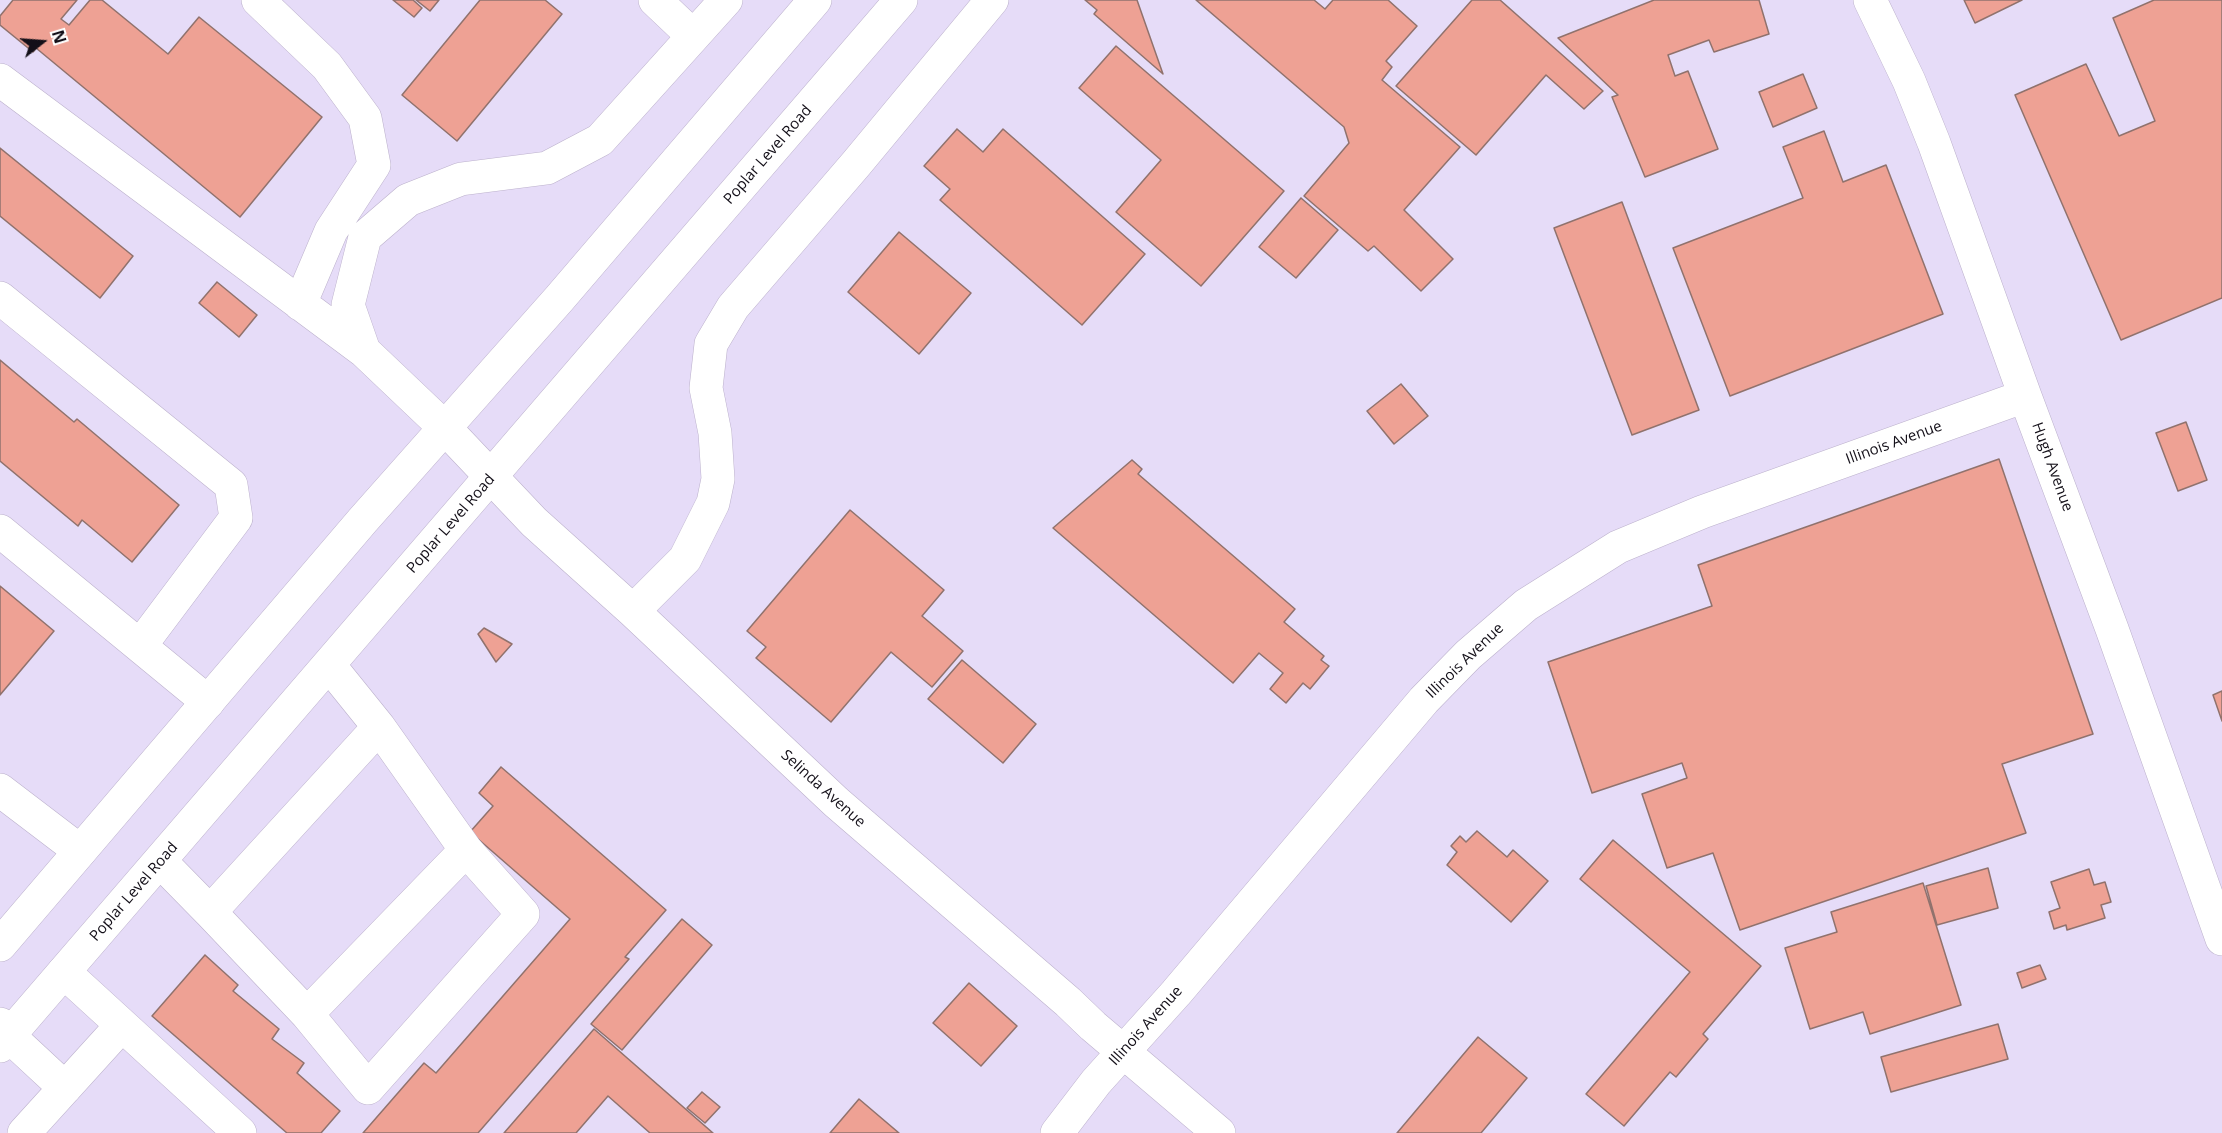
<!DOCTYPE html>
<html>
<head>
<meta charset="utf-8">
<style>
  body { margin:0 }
  #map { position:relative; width:2222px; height:1133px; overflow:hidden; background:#e6dcf8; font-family:"Open Sans",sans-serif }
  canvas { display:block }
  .north { position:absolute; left:12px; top:12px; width:60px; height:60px; -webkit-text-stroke:4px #fff; paint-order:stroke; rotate:73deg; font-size:16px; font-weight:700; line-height:24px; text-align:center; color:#130f18 }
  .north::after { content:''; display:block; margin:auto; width:21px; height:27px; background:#130f18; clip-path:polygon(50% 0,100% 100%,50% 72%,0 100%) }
</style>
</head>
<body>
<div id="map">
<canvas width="2222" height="1133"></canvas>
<div class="north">N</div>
</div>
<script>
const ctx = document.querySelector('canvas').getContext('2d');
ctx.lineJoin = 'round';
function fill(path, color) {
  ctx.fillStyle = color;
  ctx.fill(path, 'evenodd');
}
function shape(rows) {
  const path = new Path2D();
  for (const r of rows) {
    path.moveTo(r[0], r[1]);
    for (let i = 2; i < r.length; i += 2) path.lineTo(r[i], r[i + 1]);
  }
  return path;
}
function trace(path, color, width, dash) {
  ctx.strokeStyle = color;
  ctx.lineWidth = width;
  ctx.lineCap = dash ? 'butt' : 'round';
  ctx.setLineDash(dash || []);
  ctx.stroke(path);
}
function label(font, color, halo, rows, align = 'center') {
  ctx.font = font + ' "Open Sans",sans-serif';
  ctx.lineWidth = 4.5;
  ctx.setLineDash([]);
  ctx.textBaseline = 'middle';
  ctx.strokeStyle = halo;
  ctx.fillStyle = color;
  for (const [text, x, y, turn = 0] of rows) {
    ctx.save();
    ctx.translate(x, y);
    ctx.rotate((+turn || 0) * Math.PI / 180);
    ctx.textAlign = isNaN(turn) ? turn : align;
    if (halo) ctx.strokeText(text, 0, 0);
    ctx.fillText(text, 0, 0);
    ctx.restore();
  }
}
const building = shape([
  [13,0,77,0,61,19,69,25,90,0,102,0,168,54,199,17,322,117,240,217,36,48,33,52,0,25,0,16,13,0],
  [393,0,413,0,422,8,414,17,393,0],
  [416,0,439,0,430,11,416,0],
  [480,0,545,0,562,14,457,141,402,95,480,0],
  [1085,0,1137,0,1163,74,1094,14,1097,10,1085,0],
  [1196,0,1314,0,1325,9,1333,0,1388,0,1417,26,1386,61,1392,67,1382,80,1460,147,1404,210,1453,259,1421,291,1374,246,1368,251,1304,196,1349,143,1344,127,1196,0],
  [1472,0,1500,0,1603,91,1584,109,1546,75,1476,155,1396,86,1472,0],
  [1654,0,1759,0,1769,34,1714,52,1709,40,1668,55,1675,76,1688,71,1718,149,1645,177,1612,97,1618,95,1558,38,1654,0],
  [1964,0,2022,0,1975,23,1964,0],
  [2154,0,2222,0,2222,298,2121,340,2015,95,2086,64,2119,136,2155,121,2113,18,2154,0],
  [1116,46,1284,191,1201,286,1116,212,1161,160,1079,88,1116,46],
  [1803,74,1817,108,1773,127,1759,92,1803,74],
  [957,129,983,152,1003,129,1145,254,1082,325,940,200,950,189,924,166,957,129],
  [1824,131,1843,182,1886,165,1943,314,1730,396,1673,248,1803,198,1783,147,1824,131],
  [0,148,133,256,100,298,0,216,0,148],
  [1301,198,1338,230,1296,278,1259,247,1301,198],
  [1622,202,1699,410,1632,435,1554,228,1622,202],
  [899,232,971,293,919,354,848,292,899,232],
  [217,282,257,315,239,337,199,303,217,282],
  [0,360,74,422,77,419,179,505,132,562,82,520,78,526,0,461,0,360],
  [1401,384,1428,416,1394,444,1367,411,1401,384],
  [2186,422,2207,480,2178,491,2156,433,2186,422],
  [1999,459,2093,734,2002,764,2026,833,1740,930,1713,853,1667,868,1642,794,1687,778,1682,763,1592,793,1548,662,1712,606,1698,565,1999,459],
  [1132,460,1142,469,1138,474,1295,609,1284,622,1324,656,1321,660,1329,666,1310,689,1303,683,1286,703,1270,689,1283,673,1259,653,1233,683,1053,528,1132,460],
  [850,510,944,590,922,616,963,651,932,687,891,652,831,722,756,658,766,647,747,631,850,510],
  [0,586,54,631,0,695,0,586],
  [484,628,512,644,496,662,478,634,484,628],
  [962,660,1036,724,1003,763,928,699,962,660],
  [2222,691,2222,721,2213,695,2222,691],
  [501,767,666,910,625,957,629,959,478,1133,363,1133,424,1063,436,1073,570,919,470,832,493,806,479,793,501,767],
  [1477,831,1507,857,1513,850,1548,881,1511,922,1447,865,1457,852,1451,846,1460,836,1466,842,1477,831],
  [1613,840,1761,966,1703,1034,1708,1039,1676,1077,1670,1072,1624,1126,1586,1094,1690,972,1580,879,1613,840],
  [1988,868,1998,908,1937,925,1926,886,1988,868],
  [2089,869,2094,885,2105,882,2111,902,2101,905,2105,918,2067,930,2066,925,2054,929,2049,912,2060,908,2051,882,2089,869],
  [1923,883,1961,1005,1870,1034,1863,1012,1810,1029,1785,948,1837,932,1831,912,1923,883],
  [682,919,712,945,622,1050,591,1024,682,919],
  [205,955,238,985,233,991,279,1029,272,1039,304,1063,297,1073,340,1111,321,1133,287,1133,152,1016,205,955],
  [2040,965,2046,979,2022,988,2017,973,2040,965],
  [969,983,1017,1026,981,1066,933,1023,969,983],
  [1998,1024,2008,1059,1891,1092,1881,1057,1998,1024],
  [594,1029,713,1133,650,1133,608,1096,576,1133,504,1133,594,1029],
  [1478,1037,1527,1078,1481,1133,1397,1133,1478,1037],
  [702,1092,720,1107,705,1123,687,1108,702,1092],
  [859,1099,899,1133,830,1133,859,1099]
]);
const minor = shape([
  [258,0,327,66,365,118,374,165,331,231,300,304],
  [655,0,693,36],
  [726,0,600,140,547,168,461,179,408,200,365,237,348,305,364,351,444,427,534,522,633,611,836,802,1068,1002,1093,1026,1219,1133],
  [1870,0,1909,81,1934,143,2025,396,2112,629,2222,939],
  [0,80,364,351],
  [0,298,231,485,236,518,140,646],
  [0,531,208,702],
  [633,611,685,559,713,503,718,479,715,433,706,388,711,344,733,307,856,164,992,0],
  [329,665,379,727,210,912,307,1014,368,1088,523,914,466,850,379,727],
  [0,790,80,851],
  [160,861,210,912],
  [64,972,240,1133],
  [307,1014,466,850],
  [0,1024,9,1036,65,1088],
  [24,1133,122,1025],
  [1057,1133,1096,1082,1176,993,1424,700,1468,655,1526,605,1618,547,1702,512,2025,396]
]);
const major = shape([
  [0,945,363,520,559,299,815,0],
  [0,1046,901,0]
]);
const streetNames = [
  ["Poplar Level Road",768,155,-49],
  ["Illinois Avenue",1894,443,-20],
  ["Hugh Avenue",2052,467,70],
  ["Poplar Level Road",451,524,-49],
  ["Illinois Avenue",1465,661,-44],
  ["Selinda Avenue",823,789,42],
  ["Poplar Level Road",134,892,-49],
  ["Illinois Avenue",1146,1026,-48]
];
fill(building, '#eea194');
trace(building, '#90726d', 1.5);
trace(minor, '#bcb1cc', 34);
trace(major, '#bcb1cc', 34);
trace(minor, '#fff', 33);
trace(major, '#fff', 33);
label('15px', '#130f18', '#fff', streetNames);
</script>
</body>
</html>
